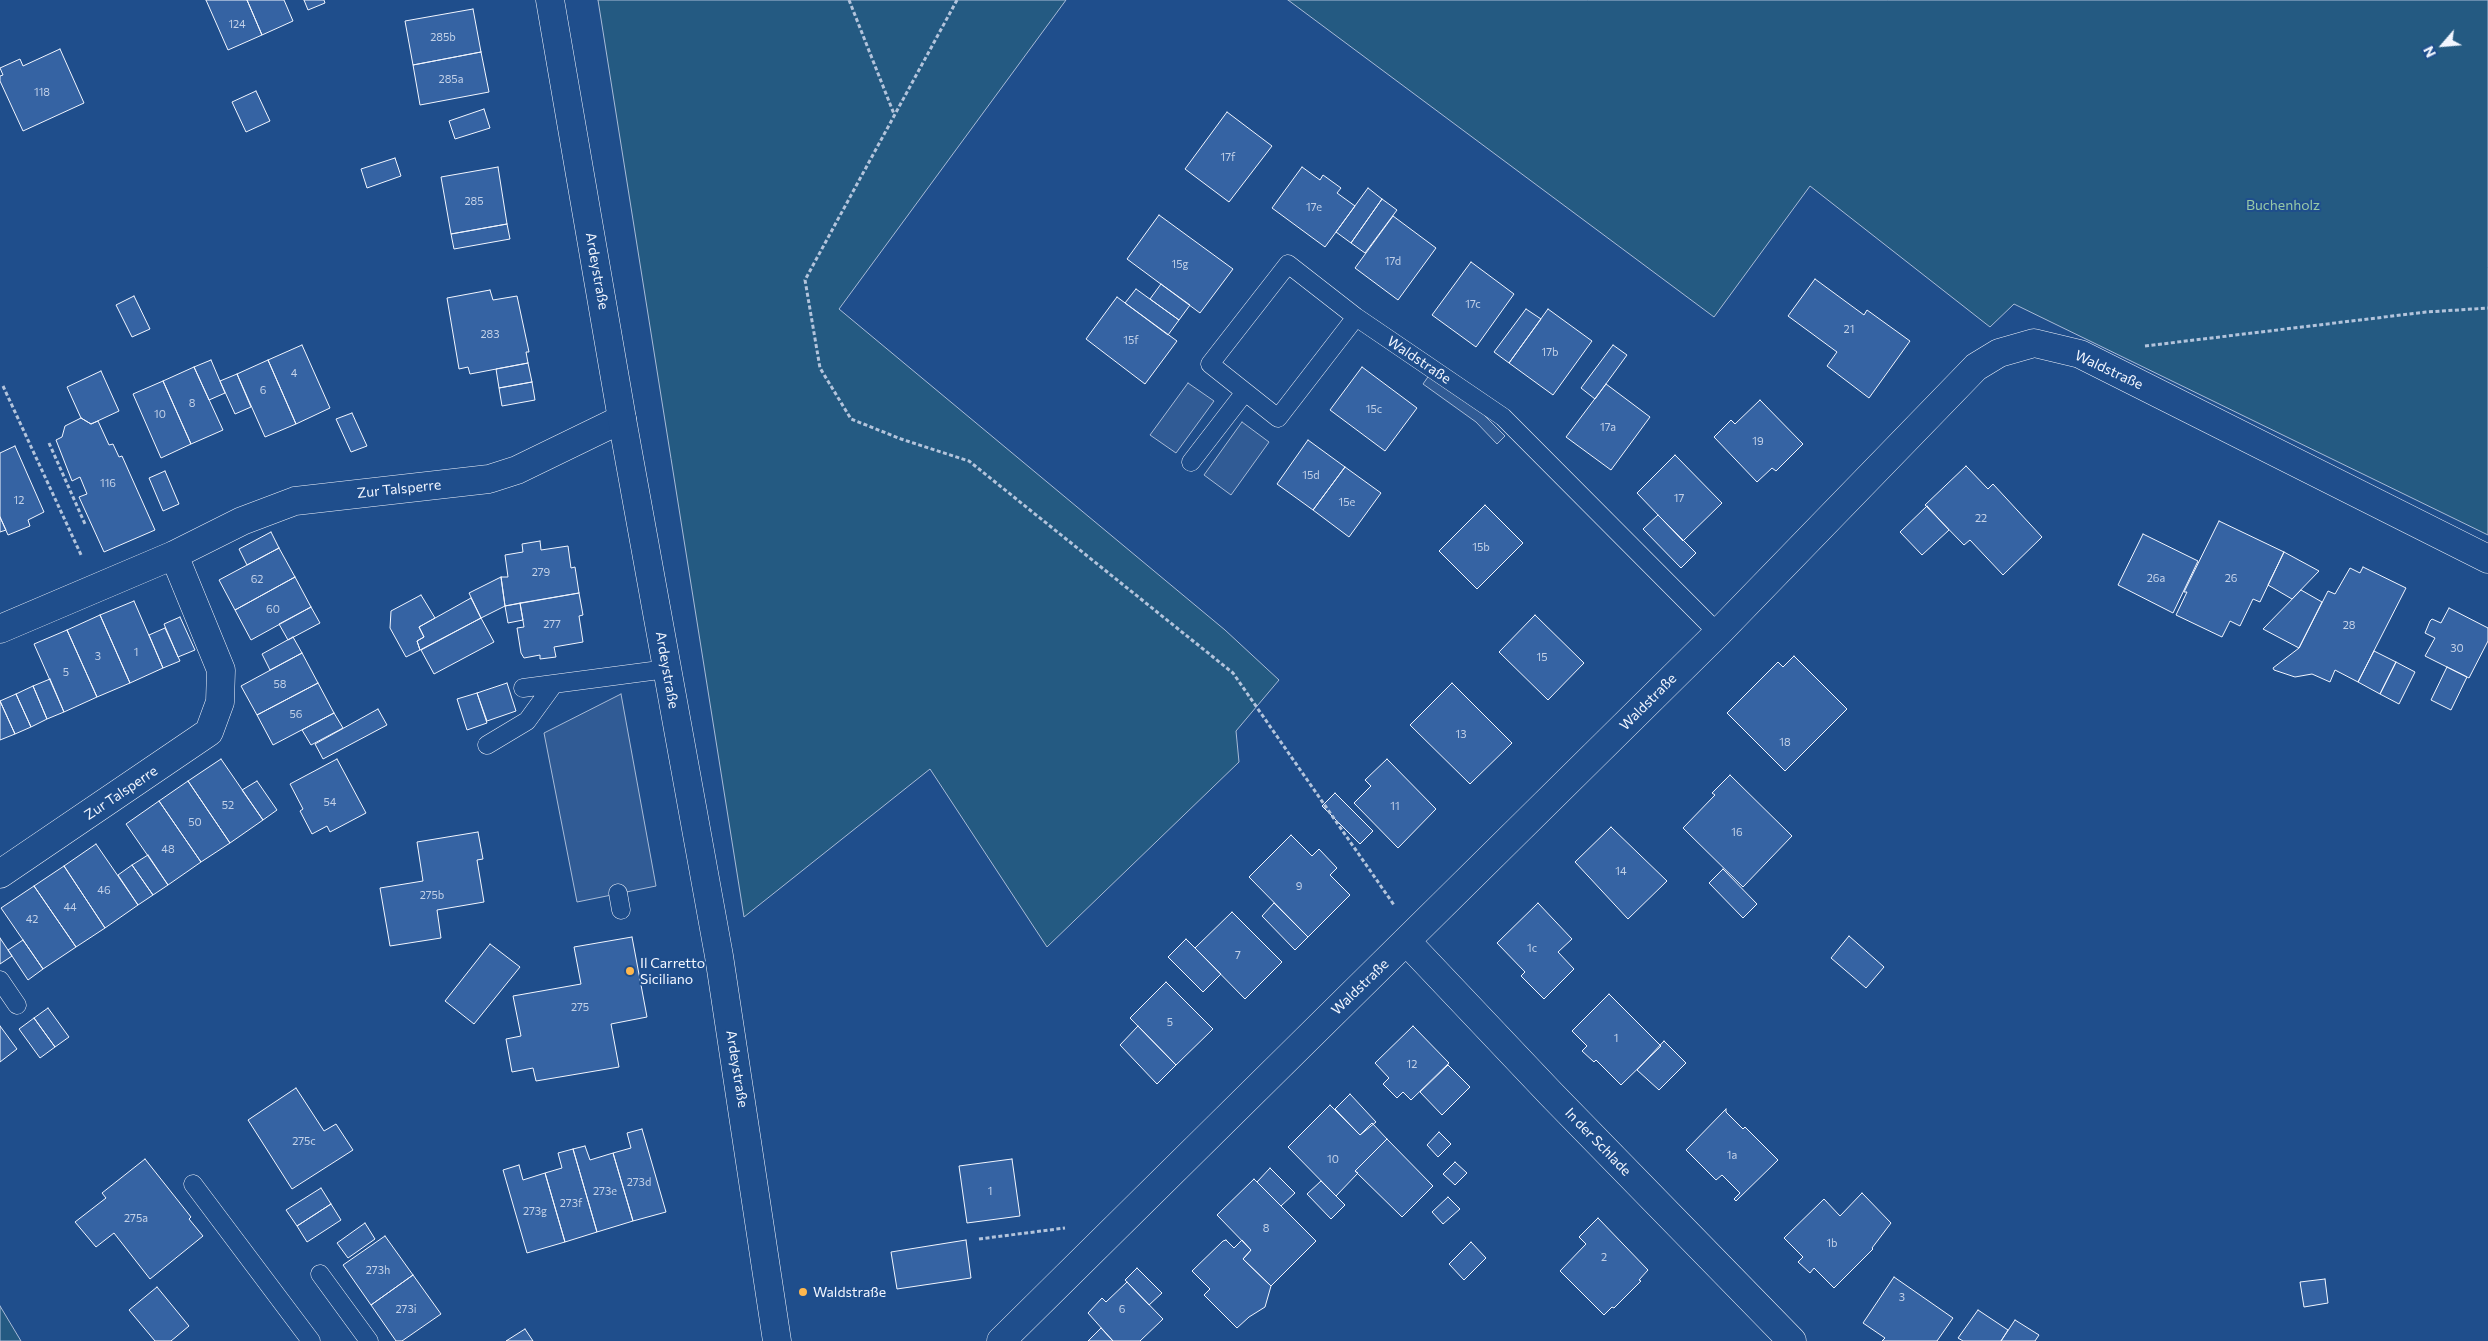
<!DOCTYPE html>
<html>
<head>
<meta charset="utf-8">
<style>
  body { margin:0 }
  #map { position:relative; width:2488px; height:1341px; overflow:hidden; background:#1f4e8c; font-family:Commissioner,sans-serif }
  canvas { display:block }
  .north { position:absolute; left:2418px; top:20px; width:50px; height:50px; -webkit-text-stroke:4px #1f4e8c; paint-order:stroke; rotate:243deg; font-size:14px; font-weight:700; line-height:20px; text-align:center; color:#f2f6ff }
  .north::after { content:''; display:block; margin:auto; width:18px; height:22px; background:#f2f6ff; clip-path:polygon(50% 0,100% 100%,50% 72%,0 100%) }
</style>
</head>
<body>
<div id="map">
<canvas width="2488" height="1341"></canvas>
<div class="north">N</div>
</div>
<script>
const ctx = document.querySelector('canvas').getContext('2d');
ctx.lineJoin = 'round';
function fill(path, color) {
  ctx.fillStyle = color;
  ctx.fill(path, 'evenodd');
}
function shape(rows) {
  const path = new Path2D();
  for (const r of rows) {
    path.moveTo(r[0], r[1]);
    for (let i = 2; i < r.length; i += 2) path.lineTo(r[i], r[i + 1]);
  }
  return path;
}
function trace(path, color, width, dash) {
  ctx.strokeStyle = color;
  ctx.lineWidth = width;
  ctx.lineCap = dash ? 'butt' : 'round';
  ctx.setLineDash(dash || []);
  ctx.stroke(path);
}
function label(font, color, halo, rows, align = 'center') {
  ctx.font = font + ' Commissioner,sans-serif';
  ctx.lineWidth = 4;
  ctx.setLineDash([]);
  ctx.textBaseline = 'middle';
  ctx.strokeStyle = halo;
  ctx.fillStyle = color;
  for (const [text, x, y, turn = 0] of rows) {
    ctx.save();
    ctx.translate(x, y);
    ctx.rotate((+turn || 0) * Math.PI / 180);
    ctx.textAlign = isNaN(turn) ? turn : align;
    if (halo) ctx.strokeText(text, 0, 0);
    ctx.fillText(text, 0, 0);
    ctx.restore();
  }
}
const green = shape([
  [598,0,1066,0,839,309,1225,630,1279,680,1236,731,1239,762,1047,947,930,769,744,917,598,0],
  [1288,0,2488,0,2488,535,2014,304,1990,327,1810,186,1714,317,1288,0],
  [0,1306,21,1341,0,1341,0,1306]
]);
const parking = shape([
  [1430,374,1482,413,1505,436,1497,444,1476,422,1423,384,1430,374],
  [1188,383,1214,401,1176,453,1150,435,1188,383],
  [1242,422,1269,442,1231,495,1204,475,1242,422],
  [621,694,656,886,577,902,544,733,621,694]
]);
const building = shape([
  [206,0,247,0,262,35,228,50,206,0],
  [247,0,284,0,293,21,262,35,247,0],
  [304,0,324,0,325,3,308,10,304,0],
  [473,9,481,52,413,65,405,21,473,9],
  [60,49,84,103,23,131,0,81,0,76,3,75,0,68,20,59,23,66,60,49],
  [481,52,489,92,420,105,413,65,481,52],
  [256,91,270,121,246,132,232,102,256,91],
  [484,109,490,128,455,139,449,121,484,109],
  [1227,112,1272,146,1229,202,1185,169,1227,112],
  [395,158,401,176,367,188,361,169,395,158],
  [498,167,507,224,451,234,441,177,498,167],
  [1302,167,1320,180,1323,175,1341,188,1337,193,1355,206,1325,247,1272,208,1302,167],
  [1368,188,1382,199,1351,243,1336,232,1368,188],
  [1382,199,1397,210,1365,253,1351,243,1382,199],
  [1159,215,1233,269,1200,313,1127,259,1159,215],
  [1393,216,1436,248,1398,300,1355,268,1393,216],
  [507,224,510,239,454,249,451,234,507,224],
  [1471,262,1514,294,1476,347,1432,315,1471,262],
  [1815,279,1864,315,1867,310,1910,341,1869,398,1827,366,1837,352,1788,316,1815,279],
  [1161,284,1190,305,1179,320,1150,299,1161,284],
  [1136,289,1179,320,1168,335,1125,303,1136,289],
  [490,290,493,300,517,296,529,352,526,352,528,363,470,374,468,367,459,369,447,298,490,290],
  [134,296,150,329,132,337,116,305,134,296],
  [1117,297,1177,341,1145,384,1086,339,1117,297],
  [1526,309,1541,319,1509,363,1494,352,1526,309],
  [1548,309,1592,341,1553,395,1509,363,1548,309],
  [302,345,330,408,296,424,268,360,302,345],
  [1613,345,1627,355,1595,399,1581,388,1613,345],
  [211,360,225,393,209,400,194,367,211,360],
  [268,360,296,424,265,437,237,374,268,360],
  [528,363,532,382,499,388,496,369,528,363],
  [194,367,223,430,191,444,163,381,194,367],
  [1362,367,1417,408,1385,451,1330,410,1362,367],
  [101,371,119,411,91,424,81,418,67,387,101,371],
  [237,374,251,407,235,414,220,381,237,374],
  [163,381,191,444,161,458,133,394,163,381],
  [532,382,535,400,502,406,499,388,532,382],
  [1606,384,1650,417,1611,470,1566,437,1606,384],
  [1760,400,1803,444,1776,471,1772,468,1757,482,1714,437,1731,420,1735,424,1760,400],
  [352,413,367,446,351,452,336,419,352,413],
  [81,418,91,424,98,421,109,445,113,444,119,457,122,456,155,530,104,552,79,497,87,494,80,477,72,481,56,440,62,437,65,426,81,418],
  [1308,440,1345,467,1313,510,1277,484,1308,440],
  [15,446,44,512,28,520,30,526,8,535,0,517,0,453,15,446],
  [1675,455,1722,503,1683,541,1637,493,1675,455],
  [1966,466,1988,489,1993,484,2042,537,2003,575,1970,540,1964,545,1925,505,1966,466],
  [1345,467,1381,493,1349,537,1313,510,1345,467],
  [165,471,179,504,163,511,149,478,165,471],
  [1485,505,1523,543,1477,589,1439,551,1485,505],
  [1927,506,1949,530,1922,555,1900,532,1927,506],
  [1658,515,1696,553,1681,568,1643,529,1658,515],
  [0,517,6,530,0,532,0,517],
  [2219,521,2284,552,2260,602,2253,599,2240,626,2230,621,2222,637,2176,615,2187,592,2184,592,2219,521],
  [271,532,279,548,247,565,239,549,271,532],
  [2143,534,2198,561,2173,613,2118,585,2143,534],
  [540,541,541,550,568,546,571,568,575,567,579,593,505,606,501,577,508,577,505,555,523,552,522,544,540,541],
  [279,548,295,577,235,610,219,580,279,548],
  [2284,552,2319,571,2292,599,2268,585,2284,552],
  [2363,567,2406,588,2358,682,2335,670,2330,682,2312,674,2295,677,2274,670,2273,668,2299,648,2328,591,2335,594,2350,568,2360,573,2363,567],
  [295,577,311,607,251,640,235,610,295,577],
  [501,577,505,606,481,618,469,593,501,577],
  [2301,590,2322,602,2299,648,2263,629,2301,590],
  [579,593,583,615,579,616,583,642,554,647,556,657,540,659,540,655,524,658,521,653,517,628,524,627,520,603,579,593],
  [421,595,435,618,419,627,424,637,417,641,420,650,406,657,390,628,391,611,421,595],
  [471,598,481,618,420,650,417,641,424,637,419,627,471,598],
  [134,601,163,668,130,683,100,615,134,601],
  [520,603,523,620,508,623,505,606,520,603],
  [311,607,320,623,288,640,279,624,311,607],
  [2449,608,2488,628,2488,641,2469,678,2425,656,2435,638,2425,633,2430,621,2432,619,2441,623,2449,608],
  [100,615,130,683,97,697,67,630,100,615],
  [1535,615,1584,663,1548,700,1499,652,1535,615],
  [180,617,195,650,178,657,164,624,180,617],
  [481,618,494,642,434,674,421,650,481,618],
  [165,628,180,661,163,668,149,635,165,628],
  [67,630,97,697,64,712,34,644,67,630],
  [293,637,302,653,270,670,262,654,293,637],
  [2374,651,2396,662,2380,694,2358,682,2374,651],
  [302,653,318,683,257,715,241,686,302,653],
  [1794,656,1847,709,1785,771,1727,713,1778,662,1783,667,1794,656],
  [2396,662,2415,672,2399,704,2380,694,2396,662],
  [2447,667,2467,677,2451,710,2431,700,2447,667],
  [50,679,64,712,47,719,33,686,50,679],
  [318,683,334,713,273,745,257,715,318,683],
  [507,683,516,711,487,721,477,693,507,683],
  [1452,683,1512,743,1470,784,1410,725,1452,683],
  [33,686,47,719,31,727,16,694,33,686],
  [477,693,487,723,467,730,457,699,477,693],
  [16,694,31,727,15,734,0,701,16,694],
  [0,701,15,734,0,740,0,701],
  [378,709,387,725,323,759,315,744,378,709],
  [334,713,343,728,311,745,302,730,334,713],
  [221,759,263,820,230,843,188,781,221,759],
  [337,759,366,813,330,832,327,826,312,834,300,811,303,809,290,784,337,759],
  [1387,759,1436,809,1398,848,1354,803,1371,786,1365,780,1387,759],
  [1730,775,1792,836,1743,887,1683,828,1715,795,1712,793,1730,775],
  [188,781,230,843,201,862,159,801,188,781],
  [257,781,277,810,263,820,242,790,257,781],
  [1335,793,1373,831,1360,844,1322,806,1335,793],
  [159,801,201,862,168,885,126,824,159,801],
  [1611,827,1667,881,1628,919,1575,862,1611,827],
  [478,832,483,859,477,860,484,902,437,910,441,938,390,946,380,888,423,881,417,842,478,832],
  [1291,835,1312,856,1319,849,1337,868,1330,875,1350,895,1308,937,1249,877,1291,835],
  [96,844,138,905,105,928,64,866,96,844],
  [148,855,168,885,153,895,132,865,148,855],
  [132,865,153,895,138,905,118,875,132,865],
  [64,866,105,928,76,947,34,886,64,866],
  [1723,869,1757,904,1743,918,1709,883,1723,869],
  [34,886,76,947,43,969,1,908,34,886],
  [1274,903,1308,937,1295,950,1262,916,1274,903],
  [1538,903,1572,939,1558,952,1574,969,1544,999,1521,976,1525,972,1497,943,1538,903],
  [1232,912,1282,962,1245,999,1195,948,1232,912],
  [1849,936,1884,967,1866,988,1831,958,1849,936],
  [632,937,647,1017,611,1024,619,1067,536,1081,533,1068,512,1072,506,1039,521,1036,513,996,581,984,574,947,632,937],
  [0,938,12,956,0,964,0,938],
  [1186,939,1221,974,1203,992,1168,957,1186,939],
  [23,940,43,969,28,980,8,950,23,940],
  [490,944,520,967,474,1024,445,1001,490,944],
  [1166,982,1213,1029,1176,1065,1130,1018,1166,982],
  [1609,994,1661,1046,1621,1085,1596,1060,1594,1062,1582,1051,1587,1046,1572,1031,1609,994],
  [48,1008,69,1037,55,1047,34,1018,48,1008],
  [34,1018,55,1047,40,1058,19,1029,34,1018],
  [0,1026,17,1049,0,1062,0,1026],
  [1138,1026,1176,1065,1157,1084,1120,1045,1138,1026],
  [1413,1026,1449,1063,1411,1100,1403,1092,1397,1098,1383,1084,1389,1078,1375,1063,1413,1026],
  [1664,1041,1686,1063,1659,1090,1637,1070,1664,1041],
  [1448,1065,1470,1087,1442,1115,1420,1092,1448,1065],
  [296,1088,324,1131,336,1124,353,1150,292,1189,248,1120,296,1088],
  [1350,1094,1376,1122,1360,1135,1335,1109,1350,1094],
  [1330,1105,1360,1135,1372,1123,1387,1139,1355,1171,1358,1173,1336,1196,1288,1147,1330,1105],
  [1726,1109,1726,1112,1743,1129,1745,1127,1778,1160,1736,1201,1734,1199,1740,1193,1722,1175,1716,1180,1686,1150,1726,1109],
  [642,1129,666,1212,633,1221,613,1153,631,1148,627,1133,642,1129],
  [1439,1132,1451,1144,1438,1157,1427,1145,1439,1132],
  [1387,1139,1433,1186,1402,1217,1355,1171,1387,1139],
  [585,1146,590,1160,613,1153,633,1221,597,1232,573,1149,585,1146],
  [573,1149,597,1232,565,1242,545,1173,562,1168,558,1153,573,1149],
  [145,1159,191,1217,189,1219,203,1236,150,1279,114,1233,96,1247,75,1222,106,1198,102,1193,145,1159],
  [1012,1159,1020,1216,967,1223,959,1166,1012,1159],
  [1455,1162,1467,1173,1455,1185,1443,1174,1455,1162],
  [519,1165,523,1180,545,1173,565,1242,527,1253,503,1170,519,1165],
  [1270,1168,1295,1193,1281,1206,1257,1182,1270,1168],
  [1254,1179,1316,1241,1271,1286,1243,1259,1251,1250,1217,1215,1254,1179],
  [1321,1181,1345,1205,1331,1219,1307,1194,1321,1181],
  [321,1188,331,1204,297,1226,286,1210,321,1188],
  [1862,1193,1891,1223,1872,1248,1873,1249,1834,1288,1814,1268,1810,1273,1798,1262,1803,1257,1784,1238,1824,1199,1840,1216,1862,1193],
  [1448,1197,1460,1209,1443,1224,1432,1212,1448,1197],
  [331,1204,341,1220,307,1242,297,1226,331,1204],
  [1598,1218,1648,1270,1639,1280,1641,1281,1614,1308,1612,1307,1604,1315,1560,1271,1586,1244,1579,1237,1598,1218],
  [365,1223,375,1239,348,1258,337,1243,365,1223],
  [385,1236,413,1275,371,1305,343,1265,385,1236],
  [966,1240,971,1278,897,1289,891,1252,966,1240],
  [1226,1240,1234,1248,1242,1240,1251,1250,1243,1259,1271,1286,1265,1307,1249,1317,1237,1328,1204,1295,1210,1289,1192,1271,1223,1241,1226,1240],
  [1471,1242,1486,1258,1464,1280,1449,1264,1471,1242],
  [1137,1268,1162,1293,1149,1305,1125,1280,1137,1268],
  [413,1275,441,1314,402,1341,396,1341,371,1305,413,1275],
  [1894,1277,1953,1318,1937,1341,1882,1341,1885,1338,1863,1323,1894,1277],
  [2325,1279,2328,1303,2304,1307,2300,1282,2325,1279],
  [1127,1282,1163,1319,1140,1341,1113,1341,1088,1313,1102,1298,1106,1302,1127,1282],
  [157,1287,189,1326,171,1341,155,1341,129,1310,157,1287],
  [1978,1310,2008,1330,2001,1341,1963,1341,1958,1338,1978,1310],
  [2015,1320,2039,1335,2035,1341,2001,1341,2015,1320],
  [1101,1328,1113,1341,1088,1341,1101,1328],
  [525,1329,533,1341,506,1341,525,1329]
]);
const path = shape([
  [849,0,894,114],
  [957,0,805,280,820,368,851,419,901,439,969,461,1233,673,1394,905],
  [2145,346,2426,312,2488,308],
  [3,386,82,557],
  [49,443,85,524],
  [979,1239,1065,1228]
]);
const lane = shape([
  [1356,317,1278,418,1210,364,1288,264,1356,317,1503,417,1718,633],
  [1191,462,1245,392],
  [523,688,667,669],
  [487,745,527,721,554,684],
  [618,893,621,910],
  [0,980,17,1005],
  [193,1184,311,1341],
  [320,1274,369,1341]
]);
const street = shape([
  [0,629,174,555,242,521,295,501,489,479,517,470,622,419],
  [0,874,209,732,220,702,221,670,174,555],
  [1407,942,1551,1094,1792,1341],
  [1001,1341,1718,633,1976,367,1999,353,2034,343,2080,354,2488,559]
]);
const secondary = shape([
  [550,0,622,419,719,956,777,1341]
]);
const markers = [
  [630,971,5,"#ffb74d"],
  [803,1292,5,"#ffb74d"]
];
const numberNames = [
  ["124",237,24],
  ["285b",443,37],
  ["285a",451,79],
  ["118",42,92],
  ["17f",1228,157],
  ["285",474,201],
  ["17e",1314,207],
  ["17d",1393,261],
  ["15g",1180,264],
  ["17c",1473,304],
  ["21",1849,329],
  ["283",490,334],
  ["15f",1131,340],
  ["17b",1550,352],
  ["4",294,373],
  ["6",263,390],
  ["8",192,403],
  ["15c",1374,409],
  ["10",160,414],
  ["17a",1608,427],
  ["19",1758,441],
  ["15d",1311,475],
  ["116",108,483],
  ["17",1679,498],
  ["12",19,500],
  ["15e",1347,502],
  ["22",1981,518],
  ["15b",1481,547],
  ["279",541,572],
  ["26a",2156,578],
  ["26",2231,578],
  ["62",257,579],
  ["60",273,609],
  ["277",552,624],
  ["28",2349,625],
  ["30",2457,648],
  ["1",136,652],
  ["3",98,656],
  ["15",1542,657],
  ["5",66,672],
  ["58",280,684],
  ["56",296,714],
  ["13",1461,734],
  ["18",1785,742],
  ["54",330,802],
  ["52",228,805],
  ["11",1395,806],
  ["50",195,822],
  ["16",1737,832],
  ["48",168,849],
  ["14",1621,871],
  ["9",1299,886],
  ["46",104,890],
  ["275b",432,895],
  ["44",70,907],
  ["42",32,919],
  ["1c",1532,948],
  ["7",1238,955],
  ["275",580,1007],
  ["5",1170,1022],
  ["1",1616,1038],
  ["12",1412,1064],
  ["275c",304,1141],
  ["1a",1732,1155],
  ["10",1333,1159],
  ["273d",639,1182],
  ["273e",605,1191],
  ["1",990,1191],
  ["273f",571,1203],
  ["273g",535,1211],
  ["275a",136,1218],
  ["8",1266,1228],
  ["1b",1832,1243],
  ["2",1604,1257],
  ["273h",378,1270],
  ["3",1902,1297],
  ["273i",406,1309],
  ["6",1122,1309]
];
const parkNames = [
  ["Buchenholz",2283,205]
];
const streetNames = [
  ["Ardeystraße",597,271,80],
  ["Waldstraße",1419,360,34],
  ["Waldstraße",2109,370,25],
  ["Zur Talsperre",399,489,-6],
  ["Ardeystraße",667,670,80],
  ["Waldstraße",1648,702,-45],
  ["Zur Talsperre",121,793,-34],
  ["Waldstraße",1360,987,-44],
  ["Ardeystraße",737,1069,81],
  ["In der Schlade",1598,1142,46]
];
const poiNames = [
  ["Il Carretto",640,963],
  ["Siciliano",640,979],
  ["Waldstraße",813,1292]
];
fill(green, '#245a82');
trace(green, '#a8bbd7', 1);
fill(parking, '#305b95');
trace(parking, '#a8bbd7', 1);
fill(building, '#3563a3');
trace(building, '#f2f6ff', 1);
trace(lane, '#f2f6ff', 19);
trace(street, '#f2f6ff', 29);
trace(secondary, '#f2f6ff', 29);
trace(path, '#b3c4dc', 3, [4, 2.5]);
trace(lane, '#1f4e8c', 18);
trace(street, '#1f4e8c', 28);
trace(secondary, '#1f4e8c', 28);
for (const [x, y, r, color] of markers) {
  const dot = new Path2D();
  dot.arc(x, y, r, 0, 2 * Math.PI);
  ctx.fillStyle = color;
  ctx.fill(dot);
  trace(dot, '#1f4e8c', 2);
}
label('11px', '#c3d1e8', null, numberNames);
label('14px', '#97c8a6', '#1f4e8c', parkNames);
label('14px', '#f2f6ff', '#1f4e8c', streetNames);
label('14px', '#f2f6ff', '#1f4e8c', poiNames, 'left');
</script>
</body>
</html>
